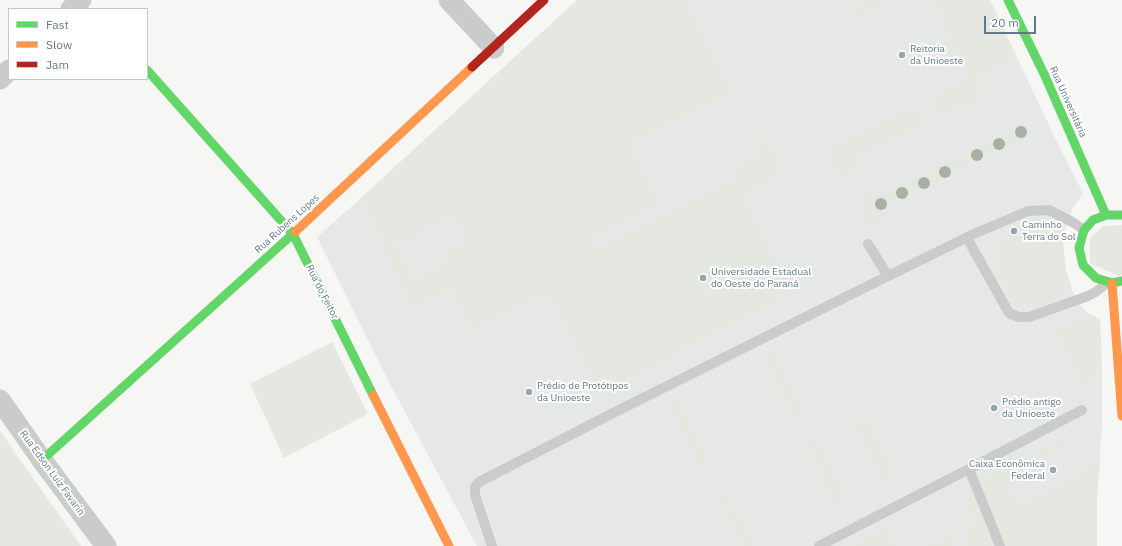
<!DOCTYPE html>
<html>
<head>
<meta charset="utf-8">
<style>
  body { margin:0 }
  #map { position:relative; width:1122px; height:546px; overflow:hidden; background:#f6f6f4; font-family:"IBM Plex Sans",sans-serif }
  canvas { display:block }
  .legend { position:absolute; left:8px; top:8px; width:140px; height:72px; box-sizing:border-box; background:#fff; border:1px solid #c1c9cf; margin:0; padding:5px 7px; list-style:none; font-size:12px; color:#647987 }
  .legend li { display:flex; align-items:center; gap:8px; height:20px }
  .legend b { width:20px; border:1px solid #c1c9cf }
  .scale { position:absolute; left:984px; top:16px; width:52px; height:18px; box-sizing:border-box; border:2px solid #647987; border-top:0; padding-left:5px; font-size:12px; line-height:14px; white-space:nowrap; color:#647987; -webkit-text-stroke:3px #fff; paint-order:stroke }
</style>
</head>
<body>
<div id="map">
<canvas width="1122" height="546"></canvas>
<ul class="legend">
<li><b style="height:5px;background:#63d668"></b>Fast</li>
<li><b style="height:5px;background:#ff974d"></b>Slow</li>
<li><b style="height:5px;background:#b3261e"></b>Jam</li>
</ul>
<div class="scale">20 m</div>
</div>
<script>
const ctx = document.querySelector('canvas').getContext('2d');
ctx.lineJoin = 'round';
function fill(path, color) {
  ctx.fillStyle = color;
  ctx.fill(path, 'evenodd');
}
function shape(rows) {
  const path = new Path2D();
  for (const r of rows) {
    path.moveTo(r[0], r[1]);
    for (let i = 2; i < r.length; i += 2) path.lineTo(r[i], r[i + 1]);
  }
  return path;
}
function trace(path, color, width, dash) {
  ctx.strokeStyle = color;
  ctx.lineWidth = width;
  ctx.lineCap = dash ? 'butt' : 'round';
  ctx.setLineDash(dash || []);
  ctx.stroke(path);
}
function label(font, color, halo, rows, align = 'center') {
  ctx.font = font + ' "IBM Plex Sans",sans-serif';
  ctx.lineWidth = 4;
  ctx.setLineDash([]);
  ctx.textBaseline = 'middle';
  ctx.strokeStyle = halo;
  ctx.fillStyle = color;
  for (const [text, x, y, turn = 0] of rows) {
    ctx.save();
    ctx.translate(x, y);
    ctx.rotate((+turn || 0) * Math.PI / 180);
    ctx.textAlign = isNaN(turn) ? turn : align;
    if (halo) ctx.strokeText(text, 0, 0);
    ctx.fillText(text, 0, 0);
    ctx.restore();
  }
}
const built = shape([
  [577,0,990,0,1056,140,1083,193,1073,208,1065,230,1063,244,1066,271,1075,298,1087,313,1100,319,1102,372,1102,426,1097,496,1097,546,477,546,391,386,317,237,361,198]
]);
const green = shape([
  [577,0,687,0,732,93,759,141,767,139,784,174,745,194,794,293,600,393,550,293,473,331,451,289,411,309,361,198],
  [732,93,760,156,733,169,737,179,597,249,592,239,659,204,639,165,631,144],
  [453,215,467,242,447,252,433,225],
  [429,227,447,261,433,268,416,234],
  [411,236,430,272,414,280,395,244],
  [861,0,895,0,845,24,842,18,854,12,860,3],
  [932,0,990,0,1016,56,976,76,984,97,939,118,930,99,970,79],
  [915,106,925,125,856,157,853,176,843,183,827,157,826,152,829,148],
  [1028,122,1033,132,885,208,883,223,875,227,866,223,858,204,860,194,868,190,880,198],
  [1035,222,1048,224,1065,230,1063,244,1066,271,1071,285,1065,293,1054,301,1041,306,1027,305,1014,300,1004,292,996,280,993,267,994,253,1000,241,1009,231,1021,224],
  [1122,225,1122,275,1119,276,1090,263,1090,238,1103,226],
  [1087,313,1100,319,1102,372,1082,387,1055,331],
  [332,342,368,414,284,458,250,384],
  [774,351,805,412,793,418,762,357],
  [679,399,711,462,700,468,668,404],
  [866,416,894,474,881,481,852,423],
  [0,431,81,546,0,546],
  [1062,438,1065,446,1005,479,1019,507,1100,461,1097,496,1097,546,1005,546,978,480],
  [817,439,846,498,835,504,806,444],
  [970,484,992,546,963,546,972,517,962,488],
  [725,490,754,546,741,546,715,495],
  [887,526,896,546,849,546],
  [957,529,952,546,927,546]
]);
const lane = shape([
  [967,238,1009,313,1019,317,1029,317,1088,296,1097,291,1108,282],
  [868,244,888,276],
  [969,469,1082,410],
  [492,546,475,495,475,487,479,482,617,411,888,276,976,233,1028,211,1049,210,1074,223,1084,230],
  [819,546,969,469,1000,546]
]);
const street = shape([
  [449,0,494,48],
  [71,9,81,0],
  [0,79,9,70],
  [0,400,42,460,106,546]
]);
const fast = shape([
  [1008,0,1045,76,1106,215],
  [147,70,293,234,373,395],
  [1122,215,1106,215,1093,220,1084,230,1079,248,1083,265,1096,278,1112,283,1122,281],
  [42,460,295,232]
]);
const slow = shape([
  [295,232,472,67],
  [1112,283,1122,416],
  [373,395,449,546]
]);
const jam = shape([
  [472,67,544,0]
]);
const trees = [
  [1021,132],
  [999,144],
  [977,155],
  [945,172],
  [924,183],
  [902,193],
  [881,204]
];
const markers = [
  [902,55,4,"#97a5ad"],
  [1014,231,4,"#97a5ad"],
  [703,278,4,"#97a5ad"],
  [529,392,4,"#97a5ad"],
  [994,408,4,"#97a5ad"],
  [1053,470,4,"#97a5ad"]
];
const poiNames = [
  ["Reitoria",910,49],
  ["da Unioeste",910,61],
  ["Caminho",1022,225],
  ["Terra do Sol",1022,237],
  ["Universidade Estadual",711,272],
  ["do Oeste do Paraná",711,284],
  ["Prédio de Protótipos",537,386],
  ["da Unioeste",537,398],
  ["Prédio antigo",1002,402],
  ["da Unioeste",1002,414],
  ["Caixa Econômica",1045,464,"right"],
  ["Federal",1045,476,"right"]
];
const streetNames = [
  ["Rua Universitária",1068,102,66],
  ["Rua Rubens Lopes",287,224,-42],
  ["Rua do Feitor",322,292,63],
  ["Rua Edson Luiz Favarin",52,473,54]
];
fill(built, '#e6e8e7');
fill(green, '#e5e8e1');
trace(lane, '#cacccc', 10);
trace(street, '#cacccc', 21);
trace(fast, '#63d668', 9);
trace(slow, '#ff974d', 9);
trace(jam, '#b3261e', 9);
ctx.fillStyle = '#a7b1a2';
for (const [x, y] of trees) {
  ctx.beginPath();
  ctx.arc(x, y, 6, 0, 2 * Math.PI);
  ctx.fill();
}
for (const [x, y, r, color] of markers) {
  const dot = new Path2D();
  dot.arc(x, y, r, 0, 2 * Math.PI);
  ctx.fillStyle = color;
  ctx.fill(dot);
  trace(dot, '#fff', 1.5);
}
label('10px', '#647987', '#fff', poiNames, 'left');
label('10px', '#647987', '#fff', streetNames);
</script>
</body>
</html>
